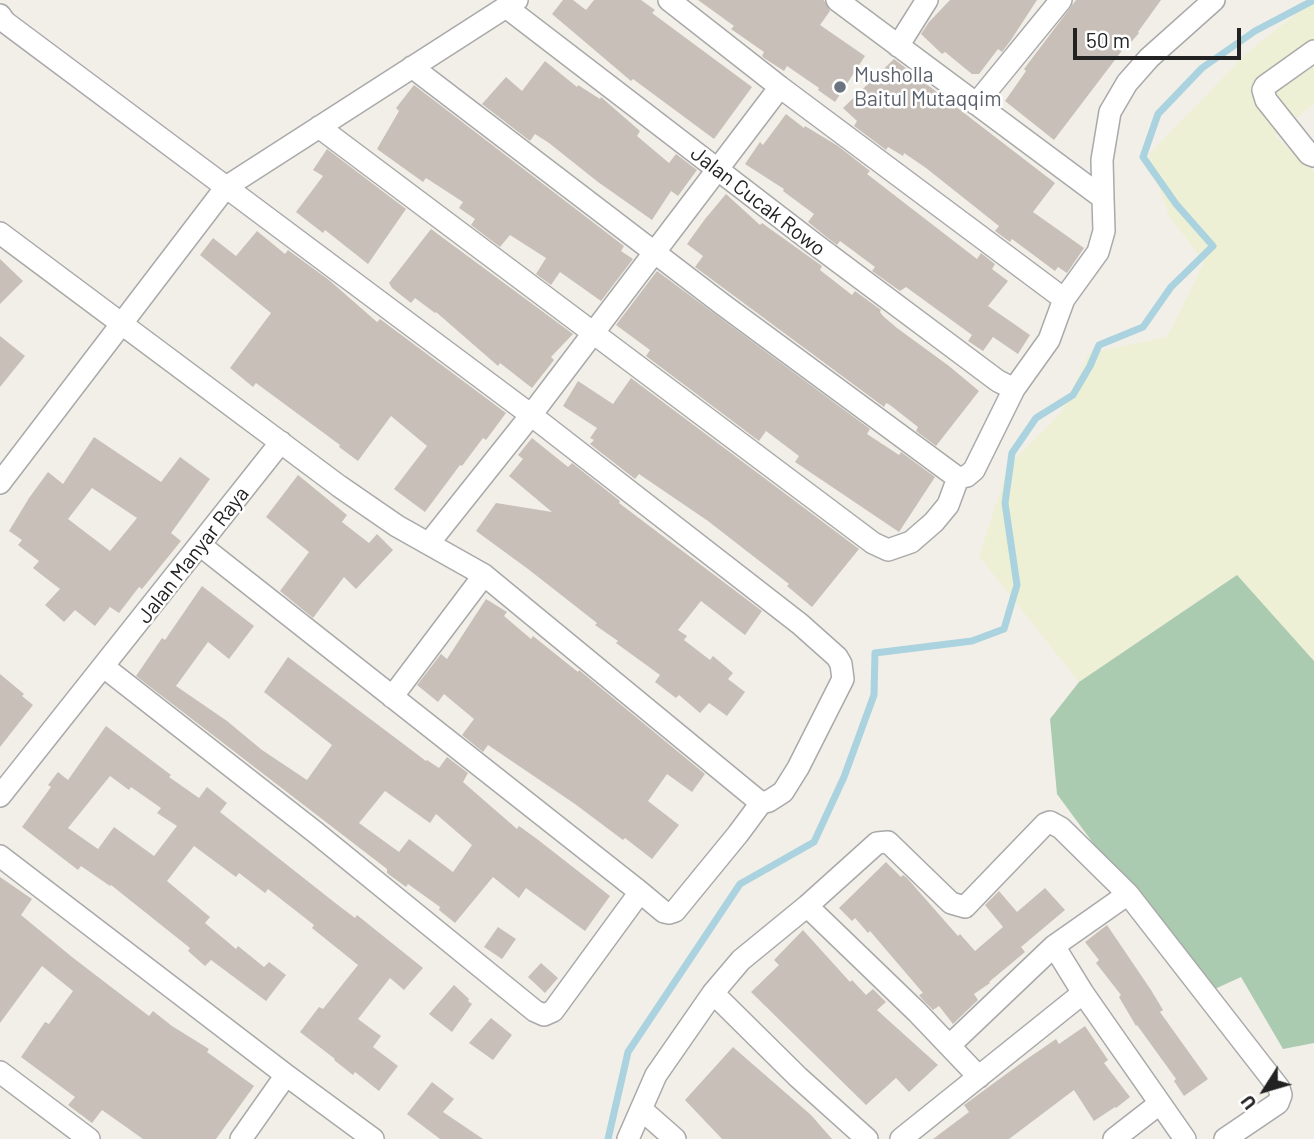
<!DOCTYPE html>
<html>
<head>
<meta charset="utf-8">
<style>
  body { margin:0 }
  #map { position:relative; width:1314px; height:1139px; overflow:hidden; background:#f2efe9; font-family:Barlow,sans-serif }
  canvas { display:block }
  .north { position:absolute; left:1230px; top:1055px; width:70px; height:70px; -webkit-text-stroke:5px #fff; paint-order:stroke; rotate:233deg; font-size:19px; font-weight:700; line-height:28px; text-align:center; color:#222 }
  .north::after { content:''; display:block; margin:auto; width:24px; height:32px; background:#222; clip-path:polygon(50% 0,100% 100%,50% 72%,0 100%) }
  .scale { position:absolute; left:1073px; top:28px; width:168px; height:32px; box-sizing:border-box; border:4px solid #222; border-top:0; padding-left:9px; font-size:21px; line-height:24px; white-space:nowrap; color:#222; -webkit-text-stroke:5px #fff; paint-order:stroke }
</style>
</head>
<body>
<div id="map">
<canvas width="1314" height="1139"></canvas>
<div class="north">U</div>
<div class="scale">50 m</div>
</div>
<script>
const ctx = document.querySelector('canvas').getContext('2d');
ctx.lineJoin = 'round';
function fill(path, color) {
  ctx.fillStyle = color;
  ctx.fill(path, 'evenodd');
}
function shape(rows) {
  const path = new Path2D();
  for (const r of rows) {
    path.moveTo(r[0], r[1]);
    for (let i = 2; i < r.length; i += 2) path.lineTo(r[i], r[i + 1]);
  }
  return path;
}
function trace(path, color, width, dash) {
  ctx.strokeStyle = color;
  ctx.lineWidth = width;
  ctx.lineCap = dash ? 'butt' : 'round';
  ctx.setLineDash(dash || []);
  ctx.stroke(path);
}
function label(font, color, halo, rows, align = 'center') {
  ctx.font = font + ' Barlow,sans-serif';
  ctx.lineWidth = 5;
  ctx.setLineDash([]);
  ctx.textBaseline = 'middle';
  ctx.strokeStyle = halo;
  ctx.fillStyle = color;
  for (const [text, x, y, turn = 0] of rows) {
    ctx.save();
    ctx.translate(x, y);
    ctx.rotate((+turn || 0) * Math.PI / 180);
    ctx.textAlign = isNaN(turn) ? turn : align;
    if (halo) ctx.strokeText(text, 0, 0);
    ctx.fillText(text, 0, 0);
    ctx.restore();
  }
}
const farmland = shape([
  [1314,0,1314,104,1275,136,1314,172,1314,661,1236,575,1079,682,979,556,1009,465,1062,411,1089,353,1167,337,1204,262,1169,216,1148,155,1249,51]
]);
const cemetery = shape([
  [1237,575,1314,661,1314,1043,1283,1049,1241,977,1204,994,1057,794,1050,719,1079,682]
]);
const stream = shape([
  [608,1139,628,1052,740,884,814,842,844,777,874,695,875,653,972,641,1004,629,1017,585,1005,503,1012,453,1036,418,1073,395,1090,366,1099,345,1143,327,1171,287,1213,246,1176,204,1143,157,1158,114,1202,68,1255,31,1314,0]
]);
const building = shape([
  [563,0,573,0,586,10,594,0,641,0,655,10,652,13,752,87,714,139,633,79,631,81,552,14],
  [698,0,824,0,830,11,820,25,865,56,835,102,818,90,819,88,787,66,784,71,764,58,762,56,764,52,731,29,734,26],
  [950,0,1037,0,1011,40,1002,52,998,49,979,74,972,74,945,52,942,54,921,34,929,22],
  [1076,0,1161,0,1138,32,1139,33,1125,49,1124,48,1054,140,1005,101,1026,71,1024,69],
  [894,59,1055,183,1033,212,1084,248,1067,273,1058,267,1055,271,1012,239,1010,242,995,231,999,226,926,168,904,153,903,156,888,147,886,150,854,126,857,121,843,108],
  [545,61,577,87,578,85,600,99,601,97,640,131,637,136,669,163,676,154,697,170,678,196,671,191,652,220,598,182,549,143,535,134,530,141,482,104,506,77,522,91],
  [414,85,624,246,621,251,633,259,601,301,560,272,551,285,536,274,546,258,510,235,500,247,471,225,475,219,459,208,463,202,426,178,423,182,377,149,399,111,396,108],
  [786,114,804,128,805,126,838,146,870,171,867,174,977,259,981,253,995,264,992,269,1008,281,988,306,1030,335,1018,354,993,337,983,351,968,341,972,335,906,287,900,291,872,271,875,267,840,241,837,245,824,235,808,222,814,214,783,191,784,189,745,164,760,142,763,145],
  [327,149,406,209,368,264,325,230,323,233,296,212,323,176,313,170],
  [726,194,760,225,762,223,822,266,820,270,852,295,855,291,881,310,880,312,883,316,897,328,949,366,979,391,936,446,916,431,918,427,890,405,886,403,884,407,695,267,703,256,687,244,705,219],
  [431,229,573,334,551,357,554,360,532,388,500,363,498,366,436,312,435,313,415,298,411,303,392,288,389,283],
  [257,231,285,254,288,250,329,280,377,322,380,319,506,413,486,440,483,438,462,466,460,465,425,512,394,489,427,446,391,416,358,461,339,447,340,445,256,383,253,387,230,368,271,313,200,255,213,238,236,256],
  [0,259,23,281,0,304],
  [657,271,870,429,867,434,899,455,901,452,935,477,899,532,795,462,799,456,766,431,759,441,646,356,650,350,616,325],
  [0,336,25,356,0,387],
  [631,378,859,549,812,607,787,586,789,584,708,521,639,474,635,479,590,444,594,440,590,438,597,428,563,406,578,381,613,404],
  [94,437,161,482,180,457,210,479,171,533,181,541,142,589,139,587,119,613,110,607,95,626,75,610,64,622,45,605,60,589,33,568,39,561,18,545,22,540,9,531,29,498,48,472,63,484],
  [92,488,137,518,110,551,68,519],
  [532,438,568,467,572,463,620,501,619,503,762,611,745,635,701,601,678,630,687,636,684,640,710,660,713,656,733,673,728,679,745,692,727,716,709,703,700,713,679,695,676,698,655,682,660,675,616,643,618,641,595,625,597,623,528,569,476,531,496,503,552,512,509,476,523,459,518,455],
  [298,475,347,515,342,522,369,543,377,534,393,550,356,589,344,577,313,618,280,591,309,552,266,517],
  [202,586,254,626,229,659,208,642,176,686,227,721,262,750,307,780,332,745,264,692,288,657,426,761,427,760,439,768,447,757,468,773,463,782,517,829,519,826,537,839,610,896,585,931,526,888,519,898,493,877,455,923,439,910,440,907,408,884,406,887,387,873,387,869,136,676,162,638,165,640],
  [385,791,430,823,436,814,472,845,453,872,409,839,399,852,359,823],
  [486,599,507,612,504,616,531,639,533,636,578,672,579,670,705,774,692,792,667,774,648,801,679,825,652,859,625,838,623,840,575,804,488,745,483,752,462,735,474,719,444,694,438,702,417,685,441,654,447,659],
  [0,674,24,694,22,696,33,705,0,747],
  [106,726,171,775,169,777,199,798,207,787,227,803,220,812,334,902,355,918,357,915,423,968,404,990,390,978,358,1019,381,1036,373,1047,398,1066,379,1091,355,1072,353,1075,334,1060,335,1059,300,1032,319,1007,323,1009,358,965,312,928,314,925,268,889,265,893,239,873,236,877,194,846,167,881,210,917,205,923,236,949,238,946,264,967,269,962,286,975,266,1001,211,960,205,966,188,951,190,948,111,885,110,886,81,866,78,870,22,827,51,787,48,785,58,772,68,780],
  [110,776,129,790,131,787,161,808,157,813,177,826,154,856,114,827,98,849,68,828],
  [886,862,901,877,903,875,907,878,958,936,960,934,975,951,1003,927,985,905,999,891,1017,912,1045,888,1065,910,1021,947,1025,952,989,982,990,983,974,994,978,1000,953,1024,939,1006,933,1010,922,999,919,995,923,993,870,931,868,933,855,918,852,921,839,908],
  [0,877,32,899,21,915,72,957,149,1016,153,1011,172,1026,209,1049,207,1052,254,1086,216,1139,143,1139,102,1110,92,1123,68,1105,75,1097,21,1057,45,1022,49,1024,73,991,42,966,0,1023],
  [1107,925,1151,990,1163,1010,1160,1012,1208,1079,1184,1096,1174,1081,1176,1079,1137,1025,1136,1026,1119,997,1121,995,1096,963,1099,960,1085,942],
  [498,927,516,939,502,959,484,947],
  [803,930,850,982,852,980,866,995,873,989,886,1002,877,1010,938,1065,909,1092,896,1078,866,1105,751,992,779,965,774,960],
  [541,963,558,978,545,993,528,977],
  [454,985,469,999,468,1001,472,1004,452,1032,429,1014],
  [491,1018,512,1035,493,1060,469,1043],
  [1085,1026,1108,1060,1104,1063,1130,1097,1116,1108,1115,1107,1094,1121,1074,1090,1009,1139,933,1139,969,1112,964,1105,1024,1061,1056,1039,1059,1044],
  [733,1047,811,1115,832,1139,722,1139,685,1100],
  [432,1082,454,1099,443,1112,483,1139,440,1139,407,1114]
]);
const minor = shape([
  [669,0,780,87,1064,299],
  [837,0,1103,198,1104,231,1098,252,1064,299,1049,340,1014,389,974,470,967,476,958,478],
  [506,7,816,245,998,381,1014,389],
  [0,15,5,22,226,187,517,0],
  [898,46,927,0],
  [1314,51,1265,86,1263,90,1266,100,1309,154,1314,156],
  [412,67,722,304,958,478],
  [976,104,1061,0],
  [319,127,873,543,888,550,911,542,934,522,948,505,958,478],
  [1103,198,1102,160,1110,112,1127,83,1149,58,1214,0],
  [0,233,339,486,397,526,484,575,761,803],
  [0,483,226,187,531,415,800,624,837,657,841,664,843,679,798,768,783,792,769,801,761,803,738,834,675,911,669,913,664,912,640,892],
  [429,543,531,415,780,87],
  [104,667,315,832,535,1011,544,1015,553,1011,640,892,200,545],
  [392,697,484,575],
  [0,796,281,442],
  [0,856,286,1075,373,1139],
  [807,906,917,1012,979,1077],
  [1054,946,1083,993,1185,1139],
  [713,993,798,1077,867,1139],
  [950,1045,1054,946,1128,894],
  [0,1072,89,1139],
  [642,1110,675,1139],
  [241,1139,286,1075],
  [628,1139,656,1075,713,993,741,960,807,906,877,843,888,842,951,903,965,907,1045,824,1050,822,1061,828,1128,894,1279,1088,1281,1095,1278,1103,1225,1139],
  [901,1139,1083,993],
  [1114,1139,1159,1104]
]);
const markers = [
  [840,87,7,"#6b7280"]
];
const worshipNames = [
  ["Musholla",854,75],
  ["Baitul Mutaqqim",854,99]
];
const streetNames = [
  ["Jalan Cucak Rowo",758,201,38],
  ["Jalan Manyar Raya",193,555,-52]
];
fill(farmland, '#eef0d5');
fill(cemetery, '#aacbaf');
trace(stream, '#aad3df', 7);
fill(building, '#c7bfb8');
trace(minor, '#a9a9a9', 24);
trace(minor, '#fff', 21);
for (const [x, y, r, color] of markers) {
  const dot = new Path2D();
  dot.arc(x, y, r, 0, 2 * Math.PI);
  ctx.fillStyle = color;
  ctx.fill(dot);
  trace(dot, '#fff', 2.5);
}
label('21px', '#5b616d', '#fff', worshipNames, 'left');
label('21px', '#222', '#fff', streetNames);
</script>
</body>
</html>
